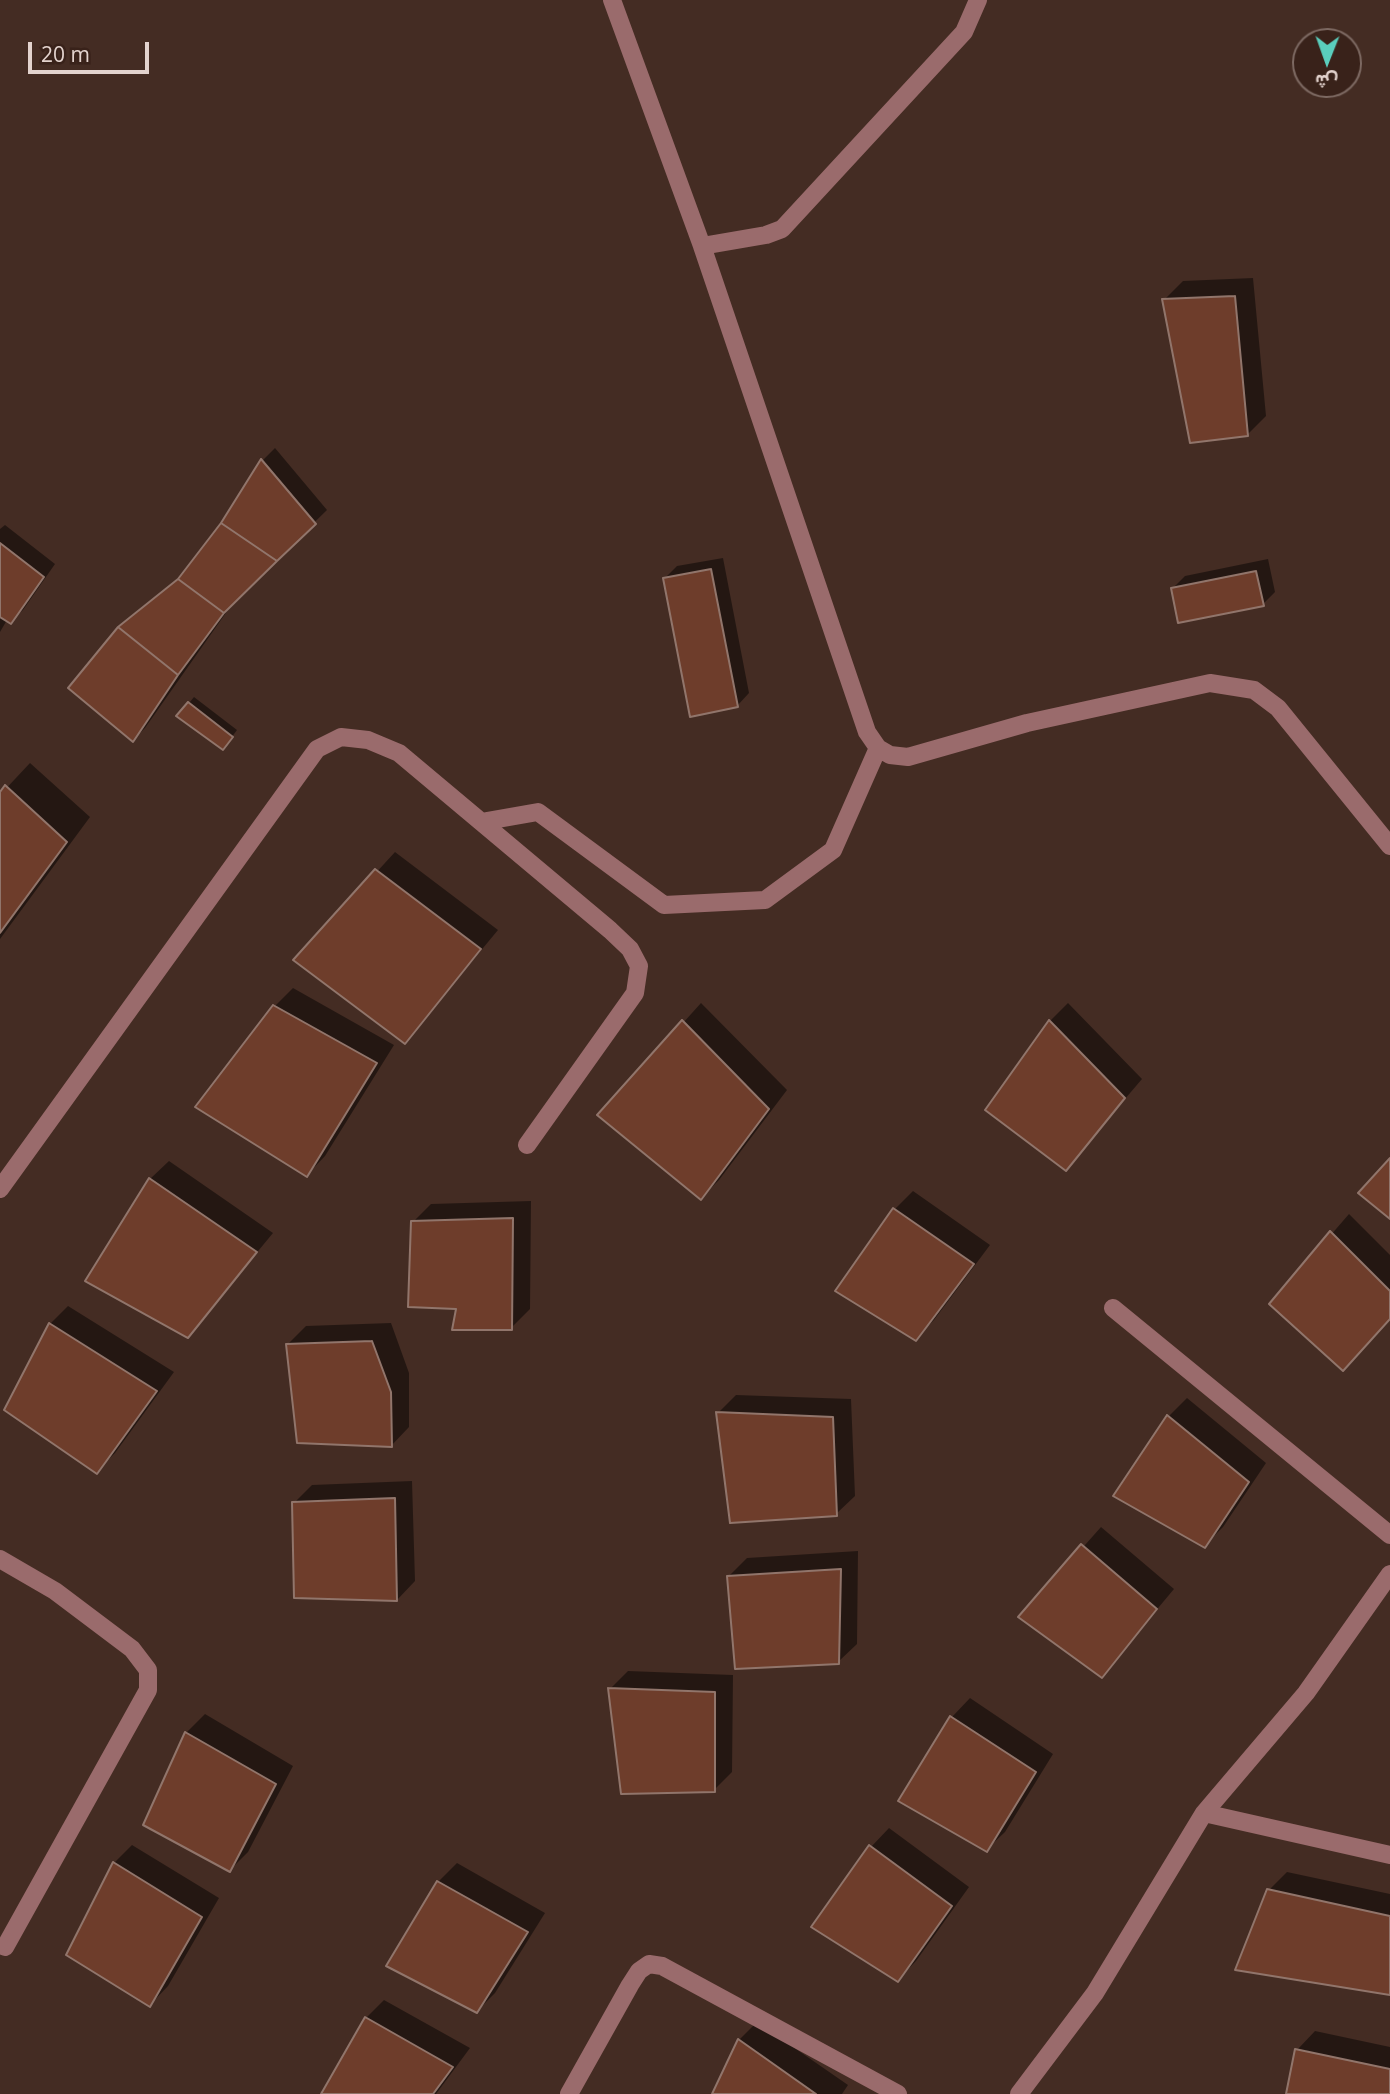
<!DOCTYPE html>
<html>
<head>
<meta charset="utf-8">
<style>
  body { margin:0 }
  #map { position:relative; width:1390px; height:2094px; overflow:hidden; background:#442c23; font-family:"Open Sans",Vazirmatn,sans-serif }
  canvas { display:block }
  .north { position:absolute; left:1292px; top:28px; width:70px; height:70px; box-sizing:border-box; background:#39221a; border:2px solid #7d6962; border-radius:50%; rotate:181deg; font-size:19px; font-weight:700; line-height:28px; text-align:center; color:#e3d3ce }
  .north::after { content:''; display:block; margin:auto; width:24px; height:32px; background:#5acebd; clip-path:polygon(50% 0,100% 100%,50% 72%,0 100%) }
  .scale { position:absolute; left:28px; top:42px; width:121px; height:32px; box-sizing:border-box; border:4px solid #e3d3ce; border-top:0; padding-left:9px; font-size:21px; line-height:24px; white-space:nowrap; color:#e3d3ce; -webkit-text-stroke:5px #39221a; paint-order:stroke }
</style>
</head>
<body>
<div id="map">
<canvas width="1390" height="2094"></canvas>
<div class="north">ش</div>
<div class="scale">20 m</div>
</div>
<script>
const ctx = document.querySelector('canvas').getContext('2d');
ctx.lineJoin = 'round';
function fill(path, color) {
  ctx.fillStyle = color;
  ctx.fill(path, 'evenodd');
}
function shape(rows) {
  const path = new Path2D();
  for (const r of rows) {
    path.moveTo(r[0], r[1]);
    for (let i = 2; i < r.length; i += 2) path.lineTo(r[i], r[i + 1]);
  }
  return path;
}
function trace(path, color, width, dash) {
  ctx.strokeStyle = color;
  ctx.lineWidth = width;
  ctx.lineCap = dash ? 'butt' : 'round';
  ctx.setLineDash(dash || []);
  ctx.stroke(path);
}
const shadow = shape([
  [1253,278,1266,416,1248,434,1164,300,1183,281],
  [275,448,327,510,235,600,145,728,133,740,119,629,184,573,223,523,263,460],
  [5,525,55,564,23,610,10,622,7,620,0,632,0,529],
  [723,558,749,693,737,706,664,579,677,566],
  [1268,559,1275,592,1263,604,1173,588,1185,576],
  [194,697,237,730,228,742,189,703],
  [30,763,90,817,0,939,0,795],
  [395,852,498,930,405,1042,296,960],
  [293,988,394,1045,325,1156,307,1175,275,1006],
  [701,1003,787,1090,719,1180,701,1198,600,1115],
  [1068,1003,1142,1079,1066,1168,988,1110,1050,1021],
  [169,1161,273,1233,188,1336,150,1179],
  [913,1191,990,1245,934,1320,916,1338,894,1210],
  [531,1201,530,1309,511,1328,458,1307,413,1222,431,1204],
  [1349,1214,1390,1255,1390,1319,1271,1304],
  [68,1306,174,1372,115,1453,97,1471,50,1324],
  [391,1323,409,1373,409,1427,391,1446,288,1344,306,1326],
  [736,1395,851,1399,855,1496,836,1514,718,1413],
  [1187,1398,1266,1463,1223,1527,1205,1545,1116,1495,1169,1416],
  [412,1481,415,1581,397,1600,294,1503,312,1485],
  [1101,1527,1174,1589,1102,1675,1021,1617],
  [858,1551,857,1644,838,1662,728,1577,747,1558],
  [628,1671,733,1675,732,1772,714,1790,610,1689],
  [970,1698,1053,1754,1005,1832,986,1850,901,1801,952,1717],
  [205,1714,293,1766,248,1852,230,1870,145,1824,186,1733],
  [889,1828,969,1887,916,1961,898,1980,871,1847],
  [132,1845,219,1898,168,1986,150,2005,114,1863],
  [457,1863,545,1913,495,1993,477,2011,389,1966,438,1882],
  [1287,1872,1390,1894,1390,1993,1269,1890],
  [384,2000,470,2048,436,2094,323,2094,366,2018],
  [757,2022,848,2085,842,2094,714,2094,739,2040],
  [1315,2031,1390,2047,1390,2094,1287,2094,1297,2050]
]);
const building = shape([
  [1235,296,1248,436,1190,443,1162,299,1235,296],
  [261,459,316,524,277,561,221,523,261,459],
  [221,523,277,561,224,613,178,579,221,523],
  [0,543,44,577,11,624,0,617,0,543],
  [711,569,738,707,690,717,663,578,711,569],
  [1256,571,1264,606,1178,623,1171,588,1256,571],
  [178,579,224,613,178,675,118,627,178,579],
  [118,627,178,675,133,742,68,688,118,627],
  [188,702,233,737,223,750,176,716,188,702],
  [5,785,67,842,0,933,0,792,5,785],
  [375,869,481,949,405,1044,293,960,375,869],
  [273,1005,377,1063,307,1177,195,1107,273,1005],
  [682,1020,769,1109,701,1200,597,1115,682,1020],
  [1049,1020,1125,1098,1066,1171,985,1110,1049,1020],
  [1390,1158,1390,1219,1358,1193,1390,1158],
  [149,1178,257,1252,188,1338,85,1281,149,1178],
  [893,1208,974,1264,916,1341,835,1291,893,1208],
  [513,1218,512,1330,452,1330,456,1309,408,1307,411,1221,513,1218],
  [1330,1231,1390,1291,1390,1319,1343,1371,1269,1304,1330,1231],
  [49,1323,157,1391,97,1474,4,1410,49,1323],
  [372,1341,391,1392,392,1447,297,1443,286,1344,372,1341],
  [716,1412,833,1417,837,1516,730,1523,716,1412],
  [1167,1415,1249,1482,1205,1548,1113,1496,1167,1415],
  [395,1498,397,1601,294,1598,292,1502,395,1498],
  [1081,1544,1157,1609,1102,1678,1018,1617,1081,1544],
  [841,1569,839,1664,735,1669,727,1576,841,1569],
  [608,1688,715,1692,715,1792,621,1794,608,1688],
  [950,1716,1036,1772,987,1852,898,1801,950,1716],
  [185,1732,276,1784,230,1872,143,1825,185,1732],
  [869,1845,952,1906,898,1982,811,1927,869,1845],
  [113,1862,202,1917,150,2007,66,1955,113,1862],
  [437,1881,528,1932,477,2013,386,1966,437,1881],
  [1267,1889,1390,1916,1390,1995,1235,1970,1267,1889],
  [365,2017,453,2067,433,2094,321,2094,365,2017],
  [738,2039,816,2094,712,2094,738,2039],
  [1295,2049,1390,2069,1390,2094,1286,2094,1295,2049]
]);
const minor = shape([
  [612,0,702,246,766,235,782,229,964,32,978,0],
  [702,246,867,732,878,748,890,755,908,757,1027,723,1210,683,1254,690,1278,708,1390,846],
  [481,822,538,812,664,905,765,900,833,850,878,748],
  [0,1189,317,749,341,737,368,740,399,753,610,930,630,949,639,966,635,993,527,1145],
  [1113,1308,1390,1535],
  [0,1559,55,1591,132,1649,148,1670,148,1690,5,1947],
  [1204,1813,1390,1855],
  [569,2094,630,1985,639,1971,649,1964,662,1966,898,2094],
  [1019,2094,1095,1993,1204,1813,1306,1693,1390,1574]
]);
fill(shadow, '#0007');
fill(building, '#6e3d2b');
trace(building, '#91756b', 2);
trace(minor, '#9a6b6c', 18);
</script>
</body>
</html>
